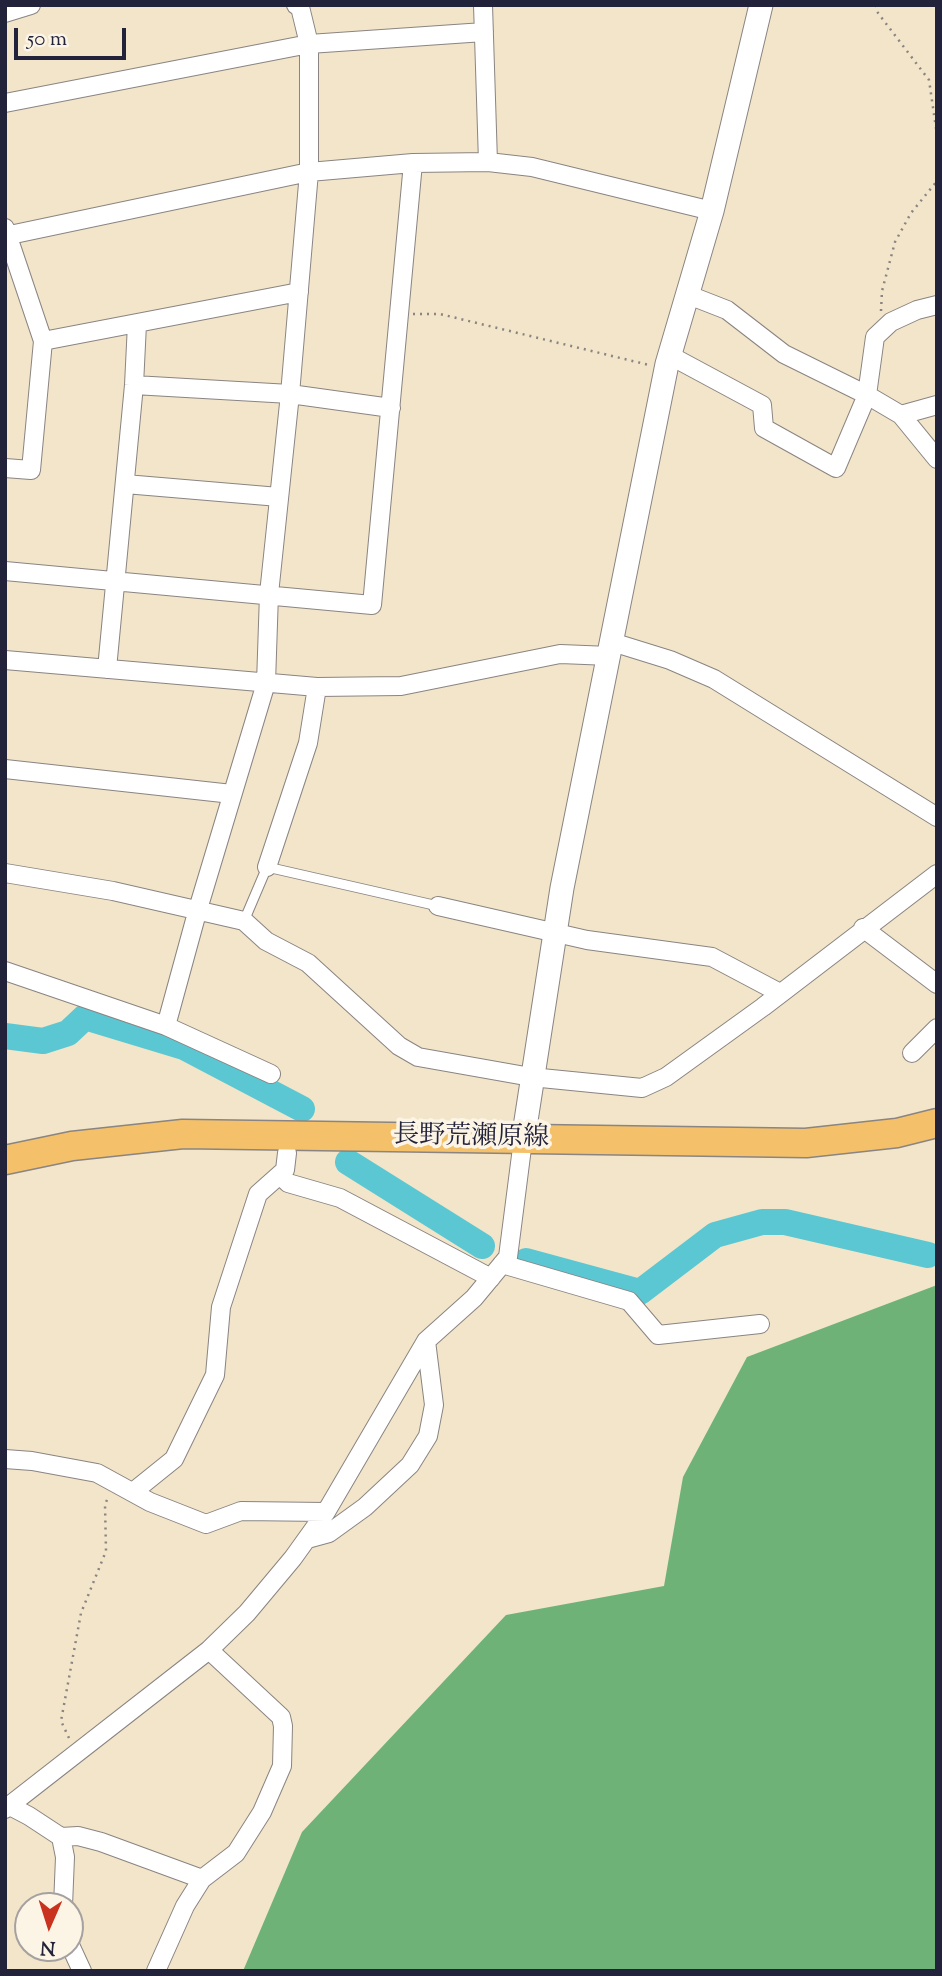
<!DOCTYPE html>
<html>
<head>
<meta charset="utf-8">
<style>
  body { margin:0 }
  #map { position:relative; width:942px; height:1976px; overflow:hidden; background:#f2e5c9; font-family:"Sorts Mill Goudy",serif }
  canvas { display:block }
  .frame { position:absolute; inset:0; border:7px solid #22223b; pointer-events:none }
  .north { position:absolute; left:14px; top:1892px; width:70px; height:70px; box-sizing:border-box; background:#fcf5e5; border:2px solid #a5a1a1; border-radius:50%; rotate:183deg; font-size:19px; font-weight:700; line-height:28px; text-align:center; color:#22223b }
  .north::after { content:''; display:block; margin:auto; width:24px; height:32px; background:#c8321e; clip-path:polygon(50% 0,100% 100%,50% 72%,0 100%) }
  .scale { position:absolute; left:14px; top:28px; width:112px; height:32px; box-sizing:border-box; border:4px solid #22223b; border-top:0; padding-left:9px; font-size:21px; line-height:24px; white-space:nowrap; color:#22223b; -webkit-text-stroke:5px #fcf5e5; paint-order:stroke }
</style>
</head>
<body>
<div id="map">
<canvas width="942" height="1976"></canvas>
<div class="frame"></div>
<div class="north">N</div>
<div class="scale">50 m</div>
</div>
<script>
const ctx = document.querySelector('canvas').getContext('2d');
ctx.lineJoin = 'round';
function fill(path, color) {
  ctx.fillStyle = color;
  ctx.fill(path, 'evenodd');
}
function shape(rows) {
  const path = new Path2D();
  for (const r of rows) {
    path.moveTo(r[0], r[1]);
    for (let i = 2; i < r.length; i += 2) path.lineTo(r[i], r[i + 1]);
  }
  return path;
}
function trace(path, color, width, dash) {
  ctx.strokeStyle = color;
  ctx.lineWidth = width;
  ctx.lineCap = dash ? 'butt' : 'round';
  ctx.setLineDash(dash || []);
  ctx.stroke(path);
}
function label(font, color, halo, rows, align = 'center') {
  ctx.font = font + ' "Sorts Mill Goudy","Noto Serif JP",serif';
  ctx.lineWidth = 7;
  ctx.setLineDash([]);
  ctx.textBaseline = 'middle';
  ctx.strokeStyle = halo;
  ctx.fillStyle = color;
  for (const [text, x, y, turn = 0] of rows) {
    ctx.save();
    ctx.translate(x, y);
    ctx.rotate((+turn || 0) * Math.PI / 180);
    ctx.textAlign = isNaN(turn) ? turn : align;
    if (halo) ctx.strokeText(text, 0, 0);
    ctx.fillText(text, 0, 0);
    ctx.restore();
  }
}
const forest = shape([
  [937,1285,937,1971,243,1971,302,1832,506,1615,664,1586,683,1477,747,1357]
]);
const river = shape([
  [5,1036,43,1041,68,1033,85,1017,184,1047,302,1109],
  [348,1162,482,1246],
  [526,1261,640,1292,715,1235,762,1222,785,1222,928,1255]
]);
const path = shape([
  [876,5,878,13,929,80,937,135],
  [881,311,882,291,895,242,911,213,937,181],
  [413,314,440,314,649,365],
  [69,1738,61,1721,81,1613,106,1551,105,1504,108,1498]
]);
const service = shape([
  [244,921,267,867,438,906]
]);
const minor = shape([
  [483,5,488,162],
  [5,13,31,5],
  [5,103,309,44,484,32],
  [5,228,43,341,299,292],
  [5,236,309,172,413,163,488,162,532,167,712,211],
  [686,294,727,310,784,354,867,395,901,415,937,459],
  [669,355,762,405,764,428,836,468,867,395,875,337,891,322,917,310,937,305],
  [134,385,290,394,391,408],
  [901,415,937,405],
  [5,468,31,470,43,341],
  [125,484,279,497],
  [5,571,372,605,413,163],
  [612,642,670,660,714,679,937,817],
  [5,660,317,687,401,686,560,654,610,656],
  [107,669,134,385,137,324],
  [5,769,232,794],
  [267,867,308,743,317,687],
  [5,873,113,891,244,921,266,941,308,963,399,1046,418,1057,531,1077,642,1088,666,1077,763,1007,937,874],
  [438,906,587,940,712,957,780,993],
  [863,928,937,984],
  [5,971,166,1026,271,1074],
  [166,1026,198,909,266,683,269,594,290,394,309,172,309,44,300,7,296,5],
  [912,1053,937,1028],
  [280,1175,288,1183,340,1198,491,1278],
  [502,1264,629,1301,658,1335,760,1324],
  [5,1459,32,1461,97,1473,150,1502,206,1524,241,1511,326,1512],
  [133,1492,174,1459,215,1375,221,1307,258,1194,285,1170,287,1153],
  [307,1539,329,1533,365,1507,410,1465,428,1436,434,1405,426,1341],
  [10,1806,29,1816,61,1837,65,1857,63,1906],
  [5,1809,209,1650,247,1613,293,1558,326,1512,426,1341,474,1298,508,1257,523,1140],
  [61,1837,78,1836,101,1842,202,1879],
  [70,1945,82,1971],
  [156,1971,185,1906,202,1879,236,1853,262,1812,282,1766,283,1726,281,1717,209,1650]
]);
const tertiary = shape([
  [523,1140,562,888,667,364,712,211,761,5]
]);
const primary = shape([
  [5,1160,72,1146,183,1134,806,1143,897,1133,937,1123]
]);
const streetNames = [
  ["長野荒瀬原線",471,1139,1]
];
fill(forest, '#6eb278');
trace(river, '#5bc7d2', 26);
trace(service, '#8a8482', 11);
trace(minor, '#8a8482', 20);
trace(tertiary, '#8a8482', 25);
trace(primary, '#8a8482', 31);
trace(path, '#8a8482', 2.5, [2, 5]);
trace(service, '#fff', 9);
trace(minor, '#fff', 18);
trace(tertiary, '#fff', 23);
trace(primary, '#f4c16a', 28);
label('26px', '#22223b', '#fcf5e5', streetNames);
</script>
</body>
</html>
